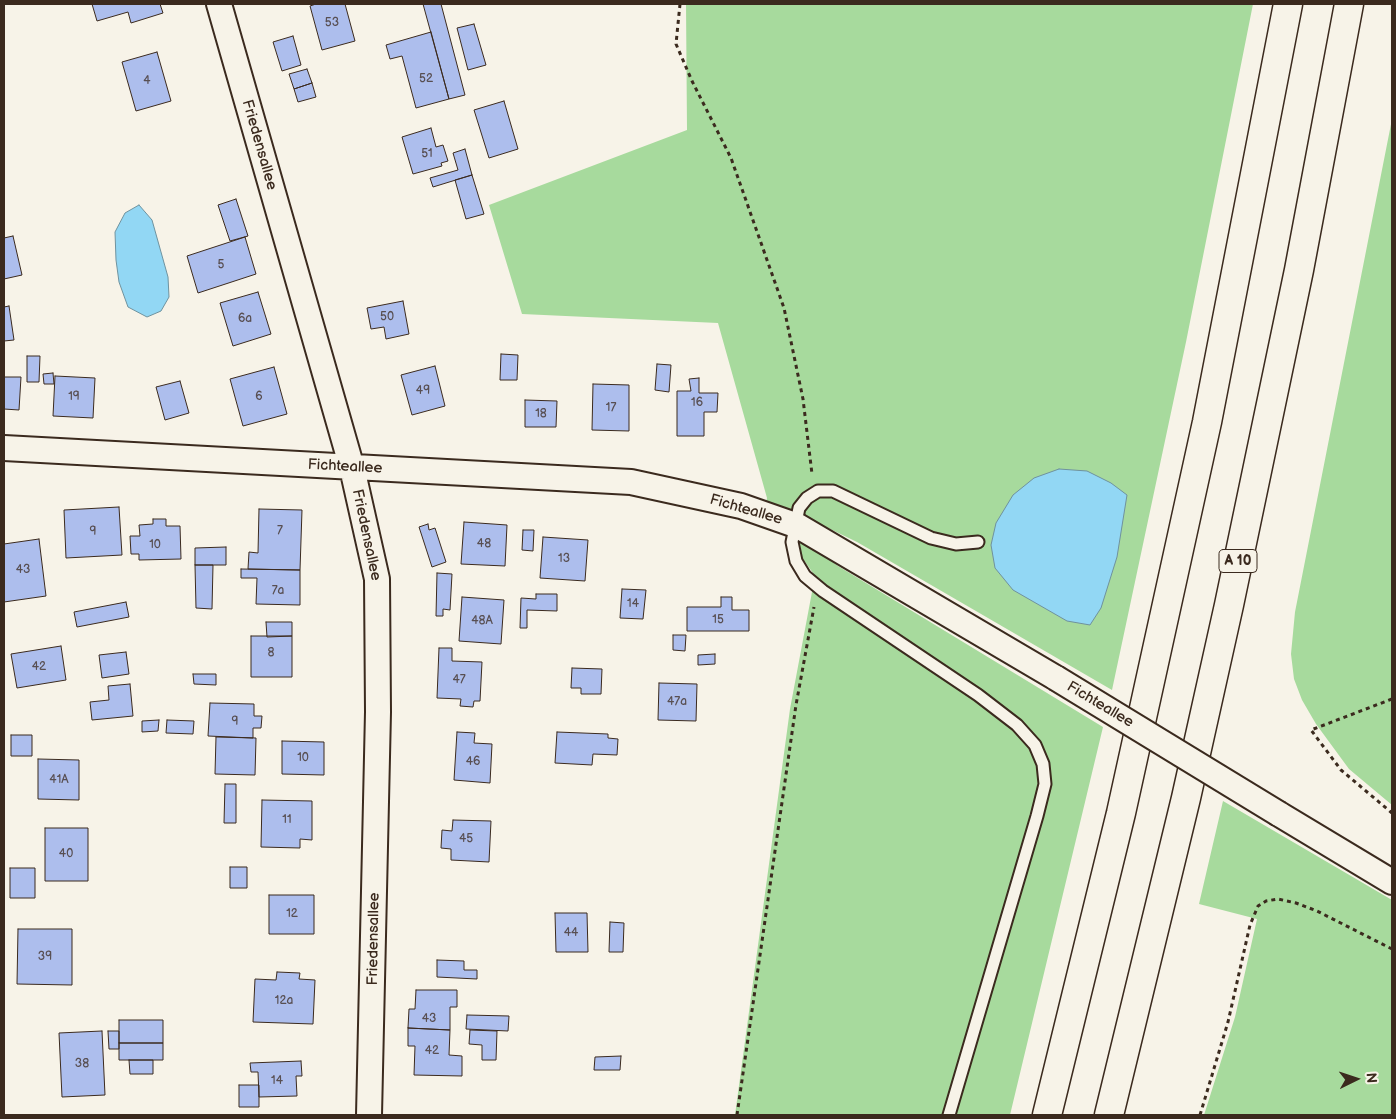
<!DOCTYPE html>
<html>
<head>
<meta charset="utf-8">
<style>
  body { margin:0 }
  #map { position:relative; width:1396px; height:1119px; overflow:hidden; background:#f7f3e8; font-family:"Balsamiq Sans",sans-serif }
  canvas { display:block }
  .frame { position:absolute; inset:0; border:5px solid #3b2a1e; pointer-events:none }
  .north { position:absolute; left:1331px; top:1054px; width:50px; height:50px; -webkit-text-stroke:4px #f7f3e8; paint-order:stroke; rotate:86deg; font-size:14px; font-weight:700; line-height:20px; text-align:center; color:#3b2a1e }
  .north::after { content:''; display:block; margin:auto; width:18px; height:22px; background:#3b2a1e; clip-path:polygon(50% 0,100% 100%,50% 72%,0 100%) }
</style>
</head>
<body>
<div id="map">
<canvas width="1396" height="1119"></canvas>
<div class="frame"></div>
<div class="north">N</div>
</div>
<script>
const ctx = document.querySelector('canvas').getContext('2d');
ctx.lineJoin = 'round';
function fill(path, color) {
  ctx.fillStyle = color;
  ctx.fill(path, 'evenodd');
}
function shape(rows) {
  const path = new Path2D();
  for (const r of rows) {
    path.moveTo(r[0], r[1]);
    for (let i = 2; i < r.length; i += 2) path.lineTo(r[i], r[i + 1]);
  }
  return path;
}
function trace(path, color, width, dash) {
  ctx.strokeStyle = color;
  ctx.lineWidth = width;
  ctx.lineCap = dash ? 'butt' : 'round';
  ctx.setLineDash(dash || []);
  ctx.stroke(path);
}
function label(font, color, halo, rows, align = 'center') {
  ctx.font = font + ' "Balsamiq Sans",sans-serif';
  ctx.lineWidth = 4;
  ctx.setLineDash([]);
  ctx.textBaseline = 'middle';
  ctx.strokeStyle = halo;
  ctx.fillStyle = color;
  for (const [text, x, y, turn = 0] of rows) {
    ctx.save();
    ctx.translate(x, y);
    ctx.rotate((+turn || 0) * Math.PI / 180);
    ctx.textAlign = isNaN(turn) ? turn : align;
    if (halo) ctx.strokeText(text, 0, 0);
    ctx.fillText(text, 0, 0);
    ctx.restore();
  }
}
const green = shape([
  [686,4,1253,4,1186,342,1112,690,857,542,801,515,801,539,838,566,1103,727,1010,1115,735,1115,790,709,815,576,801,556,799,538,762,521,767,498,718,323,522,314,489,205,687,130],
  [1392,119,1392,805,1349,769,1316,724,1302,700,1294,679,1291,654,1295,612],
  [1223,801,1392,900,1392,1115,1204,1115,1235,1017,1257,919,1199,904]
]);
const water = shape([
  [139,205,152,220,168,277,169,297,161,311,147,317,128,307,119,282,116,260,115,232,125,213,139,205],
  [1059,469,1087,471,1111,483,1127,495,1117,557,1101,608,1090,625,1067,621,1013,590,995,568,991,545,996,523,1013,495,1034,478,1059,469]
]);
const building = shape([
  [92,4,160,4,163,13,131,23,128,12,97,21,92,4],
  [316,4,345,4,355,41,322,50,310,6,316,4],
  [423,4,441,4,465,95,449,99,423,4],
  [474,24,486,65,468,70,457,28,474,24],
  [431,32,449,99,416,108,402,56,390,59,386,45,431,32],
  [293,36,301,65,282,71,273,42,293,36],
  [157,52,171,101,136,111,122,62,157,52],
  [307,69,312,83,294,89,289,74,307,69],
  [312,83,316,97,298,102,294,89,312,83],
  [504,101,518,149,489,158,474,110,504,101],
  [431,128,436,147,443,145,448,161,441,163,442,166,413,174,402,137,431,128],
  [465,149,472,175,433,187,430,178,458,170,453,153,465,149],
  [472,175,484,214,466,219,455,180,472,175],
  [236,199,248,236,230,241,218,205,236,199],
  [13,236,22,275,4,279,4,238,13,236],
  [245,237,256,274,198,293,187,256,245,237],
  [258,292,271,334,233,346,220,303,258,292],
  [403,301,409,334,386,339,384,327,371,329,367,308,403,301],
  [9,306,14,340,4,341,4,307,9,306],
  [501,354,518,355,517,380,500,380,501,354],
  [27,356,40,356,39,382,27,382,27,356],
  [657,364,671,365,669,392,655,390,657,364],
  [435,366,445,406,412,415,401,375,435,366],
  [274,367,287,414,243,426,230,379,274,367],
  [53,373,54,384,44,384,43,374,53,373],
  [55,376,95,378,93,418,53,416,55,376],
  [4,377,21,377,19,410,4,409,4,377],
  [699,378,699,393,718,393,717,412,704,412,704,436,677,436,677,391,691,391,689,379,699,378],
  [180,381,189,413,165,420,156,387,180,381],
  [593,384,629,385,629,431,592,430,593,384],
  [525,400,557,401,556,427,525,427,525,400],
  [119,507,122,555,66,558,64,510,119,507],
  [259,509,302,510,300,570,248,569,249,552,258,553,259,509],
  [153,519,166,519,166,526,180,526,181,559,139,560,139,554,131,554,130,536,140,536,139,525,153,524,153,519],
  [464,522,507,525,505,566,461,564,464,522],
  [428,524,429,530,435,528,446,562,432,567,419,527,428,524],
  [523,530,534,530,533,551,522,550,523,530],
  [543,537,588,540,585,581,540,578,543,537],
  [39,539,46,596,4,602,4,544,39,539],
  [226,547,226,565,195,565,195,548,226,547],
  [195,565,213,565,212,609,196,608,195,565],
  [241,569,300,570,300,605,256,604,257,578,241,578,241,569],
  [437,573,452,574,450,610,443,609,443,616,436,616,437,573],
  [622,589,646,590,643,619,620,618,622,589],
  [536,594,557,594,557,611,527,610,527,628,520,628,521,598,536,599,536,594],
  [462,597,504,600,501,644,459,641,462,597],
  [721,597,732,597,732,610,749,610,749,631,687,631,687,607,721,607,721,597],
  [126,602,129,617,77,627,74,612,126,602],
  [266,622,292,622,292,636,267,637,266,622],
  [673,635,686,635,685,651,673,650,673,635],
  [251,636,292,636,292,677,251,677,251,636],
  [61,646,66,680,17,688,11,654,61,646],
  [439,648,452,648,452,661,482,662,480,701,474,701,473,707,460,706,461,699,437,698,439,648],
  [126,652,129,674,102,678,99,655,126,652],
  [715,654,715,664,698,665,698,655,715,654],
  [572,668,602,669,601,694,581,694,581,688,571,688,572,668],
  [193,674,216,674,216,685,194,684,193,674],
  [659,683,697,684,696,721,658,720,659,683],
  [130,684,133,716,92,720,90,702,109,700,108,686,130,684],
  [210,703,254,704,254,716,262,716,261,728,253,728,253,738,208,736,210,703],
  [159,720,158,731,142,732,142,721,159,720],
  [167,720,194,721,193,734,166,733,167,720],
  [457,732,475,733,474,743,492,744,490,783,454,780,457,732],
  [557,732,608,734,608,738,618,739,617,755,593,754,592,765,555,763,557,732],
  [11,735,32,735,32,756,11,756,11,735],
  [216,737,256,738,255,775,215,774,216,737],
  [282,741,324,742,324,775,282,774,282,741],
  [38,759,79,760,79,800,38,799,38,759],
  [225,784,236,784,236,823,224,823,225,784],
  [262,800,312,801,312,840,300,839,300,848,261,847,262,800],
  [453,820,491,821,489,862,451,860,451,849,441,848,442,830,452,831,453,820],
  [45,828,88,828,88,881,45,881,45,828],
  [230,867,247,867,247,888,230,888,230,867],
  [10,868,35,868,35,898,10,898,10,868],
  [269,895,314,895,314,934,269,934,269,895],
  [555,913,587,913,588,952,556,952,555,913],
  [610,922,624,923,623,952,609,952,610,922],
  [18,929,72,929,72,985,17,984,18,929],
  [437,960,464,961,464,970,477,970,477,979,437,977,437,960],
  [277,972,300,973,299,979,315,980,313,1024,253,1022,255,979,276,980,277,972],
  [416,990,457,990,457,1007,450,1007,450,1030,408,1028,409,1009,415,1009,416,990],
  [467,1015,509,1016,508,1031,466,1029,467,1015],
  [119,1020,163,1020,163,1043,119,1043,119,1020],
  [408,1028,450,1030,449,1055,462,1056,462,1076,414,1075,415,1046,408,1046,408,1028],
  [470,1030,497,1031,496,1060,482,1060,482,1045,469,1044,470,1030],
  [102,1031,105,1095,62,1097,59,1033,102,1031],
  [108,1031,119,1031,119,1049,109,1049,108,1031],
  [119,1043,163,1043,163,1060,119,1060,119,1043],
  [621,1056,620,1070,594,1070,595,1057,621,1056],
  [129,1060,153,1060,153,1074,130,1074,129,1060],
  [301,1061,302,1076,296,1076,297,1096,259,1097,258,1072,251,1072,250,1063,301,1061],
  [239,1085,259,1085,259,1107,239,1107,239,1085]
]);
const path = shape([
  [680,4,676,44,692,81,731,158,784,308,803,399,812,474],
  [1392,699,1311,730,1341,770,1392,813],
  [737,1115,796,705,814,607],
  [1200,1115,1228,1022,1250,925,1258,906,1266,901,1278,899,1296,903,1317,911,1392,949]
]);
const service = shape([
  [949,1115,1037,816,1045,784,1043,764,1035,745,1017,725,978,695,823,591,805,576,796,561,792,542,799,508,807,498,818,491,833,491,931,538,956,544,978,542]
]);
const minor = shape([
  [219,4,352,468,377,579,378,712,369,1115],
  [4,448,631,482,741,506,798,526,1056,678],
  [1279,814,1392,882]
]);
const motorway = shape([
  [1047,1115,1121,813,1207,422,1288,4],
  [1109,1115,1186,798,1229,605,1299,270,1349,4]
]);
const minorBridge = shape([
  [1056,678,1279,814]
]);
const numberNames = [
  ["53",332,23],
  ["52",426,79],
  ["4",147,81],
  ["51",427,154],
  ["5",221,265],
  ["50",387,317],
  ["6a",245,319],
  ["49",423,391],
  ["19",74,397],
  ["6",259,397],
  ["16",697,403],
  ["17",611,408],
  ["18",541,414],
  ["7",280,531],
  ["9",93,532],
  ["48",484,544],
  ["10",155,545],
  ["13",564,559],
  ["43",23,570],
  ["7a",278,591],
  ["14",633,604],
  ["15",718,620],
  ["48A",482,621],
  ["8",271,653],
  ["42",39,667],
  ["47",459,680],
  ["47a",677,702],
  ["9",235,722],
  ["10",303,758],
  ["46",473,762],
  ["41A",59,780],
  ["11",287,820],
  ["45",466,839],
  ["40",66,854],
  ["12",292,914],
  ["44",571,933],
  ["39",45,957],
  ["12a",284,1001],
  ["43",429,1019],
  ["42",432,1051],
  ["38",82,1064],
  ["14",277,1081]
];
const shields = [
  [1238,561,38]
];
const shieldNames = [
  ["A 10",1238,561]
];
const streetNames = [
  ["Friedensallee",259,145,74],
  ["Fichteallee",345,467,3],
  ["Fichteallee",746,510,16],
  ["Friedensallee",366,535,78],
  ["Fichteallee",1100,705,31],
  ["Friedensallee",374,939,-89]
];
fill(green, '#a7da9d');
fill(water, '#92d7f4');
trace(water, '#6f929e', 1);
fill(building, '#adbeed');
trace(building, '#3b2a1e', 1);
trace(service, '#3b2a1e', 15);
trace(minor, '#3b2a1e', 28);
trace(motorway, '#3b2a1e', 31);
trace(path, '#3b2a1e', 3, [4, 4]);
trace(service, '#f7f3e8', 11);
trace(minor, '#f7f3e8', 24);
trace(motorway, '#f7f3e8', 28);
trace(minorBridge, '#3b2a1e', 28, []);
trace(minorBridge, '#f7f3e8', 24);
label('12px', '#584f52', null, numberNames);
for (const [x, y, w] of shields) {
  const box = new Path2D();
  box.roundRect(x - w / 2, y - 11.5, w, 23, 4);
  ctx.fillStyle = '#f7f3e8';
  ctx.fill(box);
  trace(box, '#3b2a1e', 1);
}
label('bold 14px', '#3b2a1e', null, shieldNames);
label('15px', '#3b2a1e', '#f7f3e8', streetNames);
</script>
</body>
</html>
